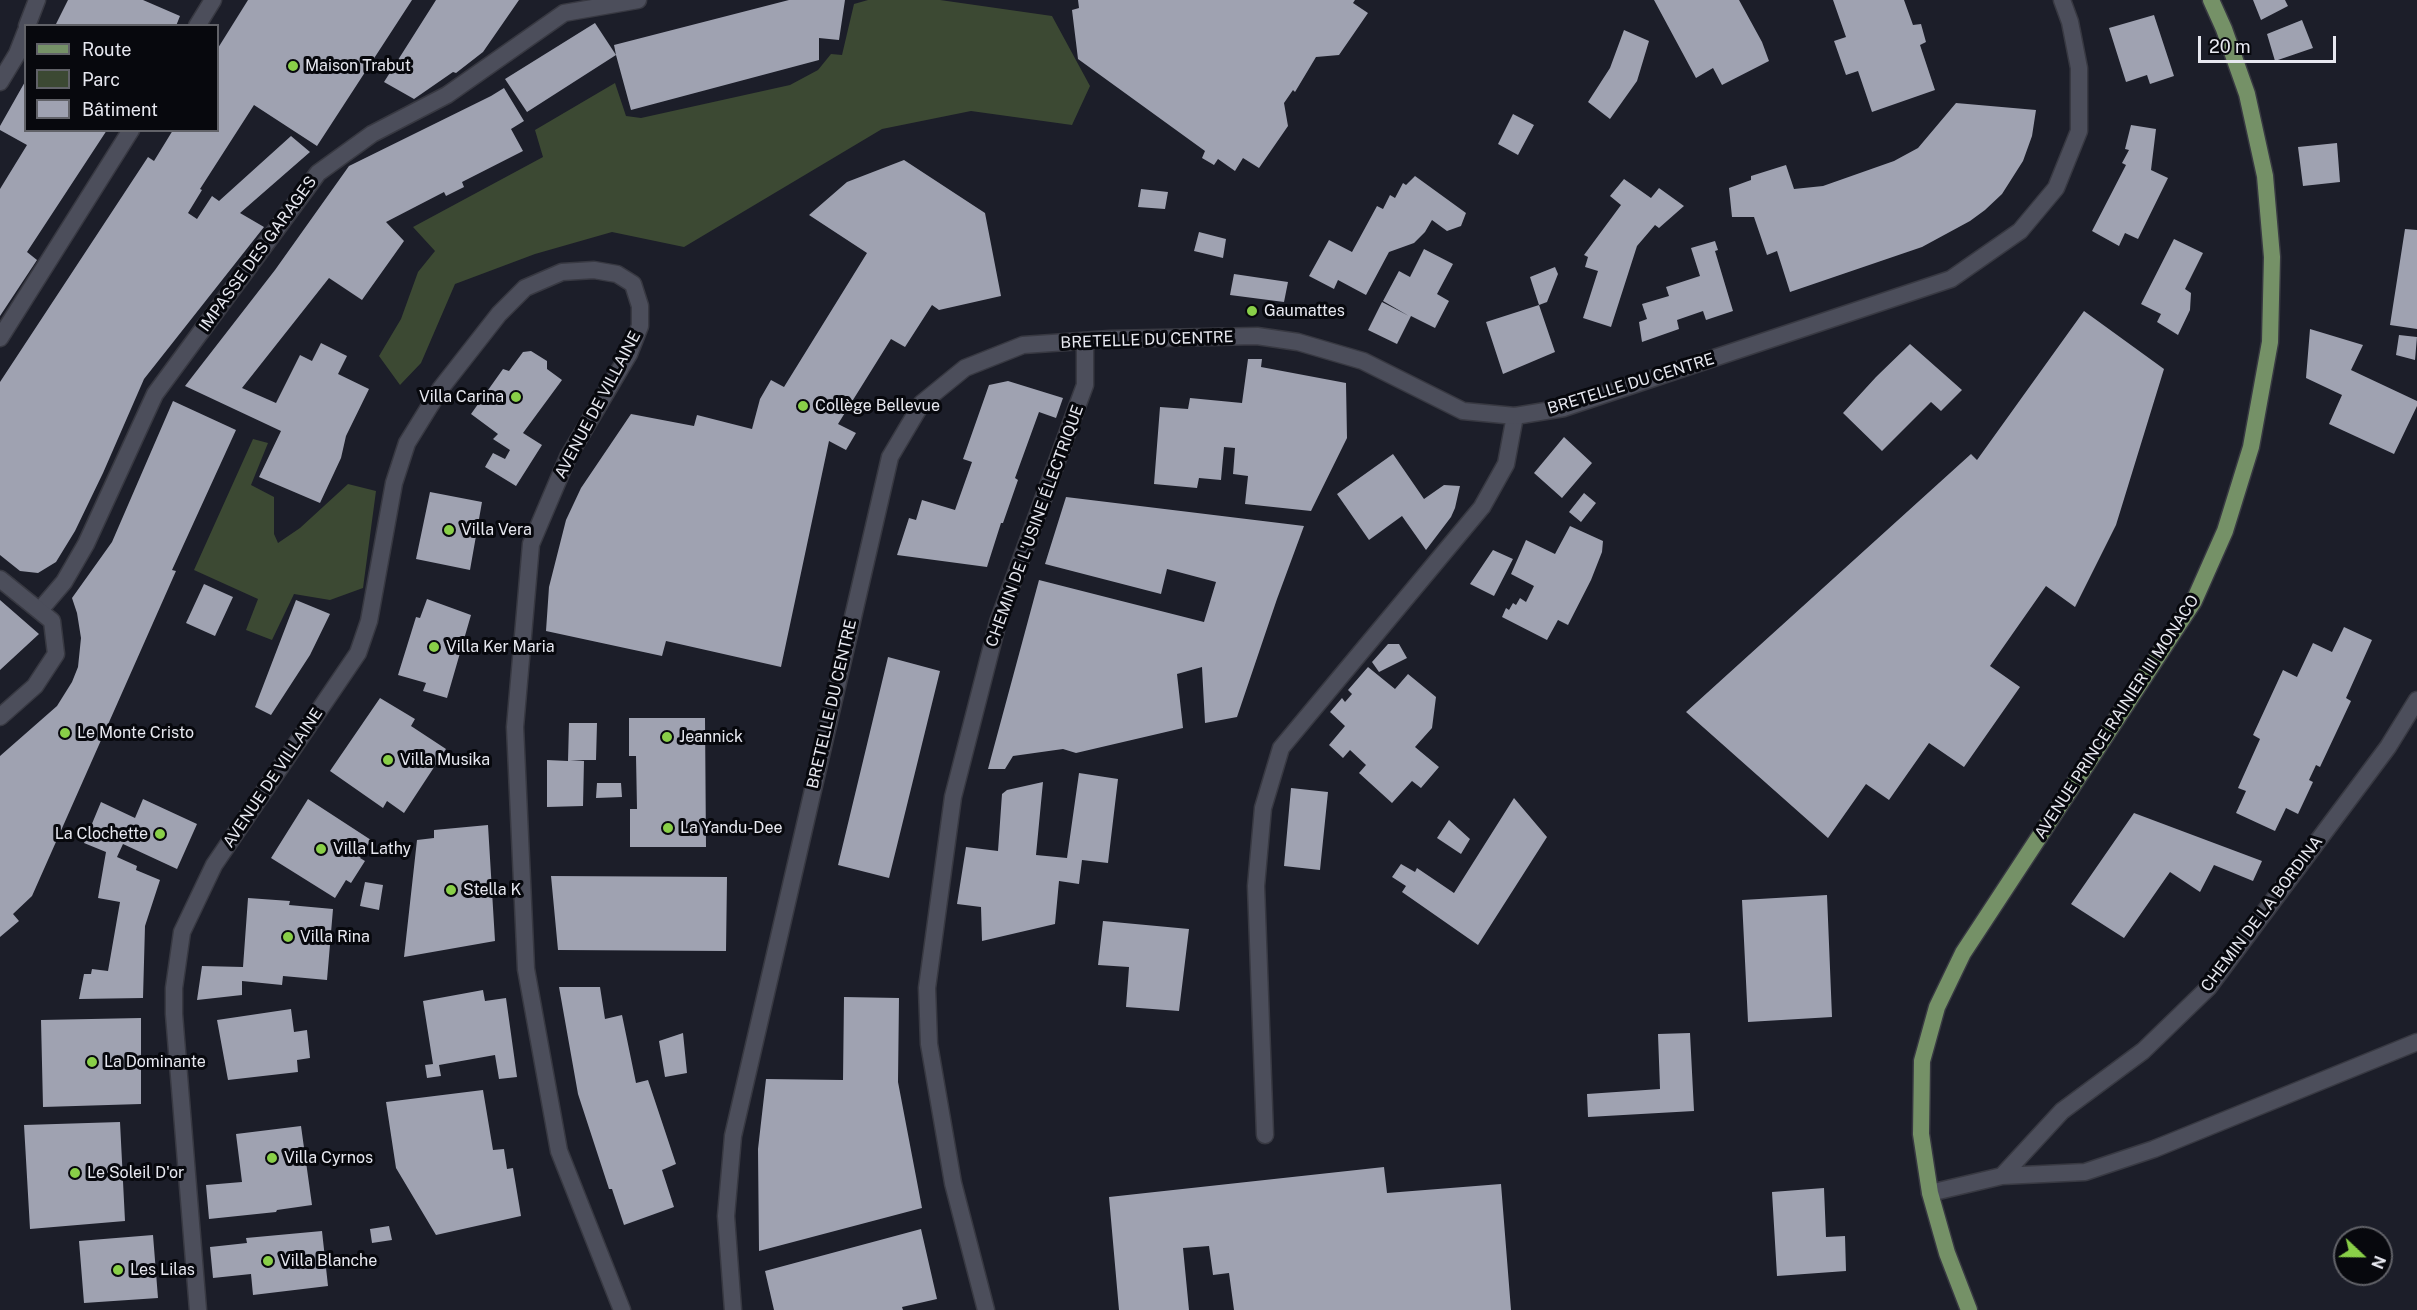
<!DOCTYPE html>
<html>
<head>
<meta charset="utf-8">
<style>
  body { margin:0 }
  #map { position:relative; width:2417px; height:1310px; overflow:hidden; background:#1c1e29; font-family:"Public Sans",sans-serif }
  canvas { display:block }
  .legend { position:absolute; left:24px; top:24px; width:195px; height:108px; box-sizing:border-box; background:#07080d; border:2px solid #616268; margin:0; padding:8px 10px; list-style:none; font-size:18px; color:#e7e8f0 }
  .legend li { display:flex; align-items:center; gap:12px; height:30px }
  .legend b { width:30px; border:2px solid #616268 }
  .north { position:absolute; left:2333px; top:1226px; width:60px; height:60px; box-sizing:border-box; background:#07080d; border:2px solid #616268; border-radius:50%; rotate:112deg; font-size:16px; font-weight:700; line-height:24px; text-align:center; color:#e7e8f0 }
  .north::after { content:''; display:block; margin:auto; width:21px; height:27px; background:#89cf48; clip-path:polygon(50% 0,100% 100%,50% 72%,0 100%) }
  .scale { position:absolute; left:2198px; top:36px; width:138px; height:27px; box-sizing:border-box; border:3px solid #e7e8f0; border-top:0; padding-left:8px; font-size:18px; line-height:21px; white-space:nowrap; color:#e7e8f0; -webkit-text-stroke:4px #07080d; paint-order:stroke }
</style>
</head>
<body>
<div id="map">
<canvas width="2417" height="1310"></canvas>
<ul class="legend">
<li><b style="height:8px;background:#759167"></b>Route</li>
<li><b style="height:16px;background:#3c4933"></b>Parc</li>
<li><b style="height:16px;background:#9fa2b1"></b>Bâtiment</li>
</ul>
<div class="north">N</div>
<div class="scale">20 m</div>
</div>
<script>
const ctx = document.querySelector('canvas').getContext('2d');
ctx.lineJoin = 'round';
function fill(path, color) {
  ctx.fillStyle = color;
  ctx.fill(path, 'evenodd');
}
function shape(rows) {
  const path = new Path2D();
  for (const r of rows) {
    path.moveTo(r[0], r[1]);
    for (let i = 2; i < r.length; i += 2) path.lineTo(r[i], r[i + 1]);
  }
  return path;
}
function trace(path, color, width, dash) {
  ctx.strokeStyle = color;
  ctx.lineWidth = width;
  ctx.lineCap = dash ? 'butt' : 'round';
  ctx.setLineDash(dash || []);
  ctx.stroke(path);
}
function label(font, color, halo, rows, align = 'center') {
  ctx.font = font + ' "Public Sans",sans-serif';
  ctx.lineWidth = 6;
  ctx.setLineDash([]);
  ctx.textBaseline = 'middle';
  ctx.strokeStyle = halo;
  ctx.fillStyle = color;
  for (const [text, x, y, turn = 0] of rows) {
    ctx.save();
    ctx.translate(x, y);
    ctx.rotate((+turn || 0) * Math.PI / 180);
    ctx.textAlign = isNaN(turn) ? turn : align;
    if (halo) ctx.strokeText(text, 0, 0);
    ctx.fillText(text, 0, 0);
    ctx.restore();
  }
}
const green = shape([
  [868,0,940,0,1052,16,1090,86,1072,125,971,111,882,129,684,247,612,232,535,254,455,284,421,363,400,385,379,356,401,319,418,272,435,251,413,227,543,157,535,130,615,83,626,116,641,118,790,85,818,70,831,54,842,55,854,4],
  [253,439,268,443,251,485,274,497,274,534,278,543,300,528,348,484,376,491,363,588,330,600,294,594,272,640,246,630,258,599,194,570]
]);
const building = shape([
  [68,0,143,0,180,16,176,26,55,26],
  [248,0,412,0,317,146,254,105,200,189,202,190,188,213,197,219,212,196,219,201,291,136,310,152,240,213,264,227,144,379,103,473,75,531,56,562,38,573,20,571,0,555,0,382,148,157,154,161,173,130,218,130,218,48],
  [436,0,519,0,483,52,456,73,453,72,414,99,384,82],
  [789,0,845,0,839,40,819,38,819,60,631,110,616,55,527,112,505,79,595,23,616,55,614,45],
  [1078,0,1355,0,1353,3,1368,13,1339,55,1316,57,1295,92,1293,90,1284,103,1288,126,1259,168,1243,158,1235,171,1218,159,1214,165,1202,158,1205,151,1078,59,1072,10,1079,8],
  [1654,0,1739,0,1762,42,1769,61,1722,85,1713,68,1696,78],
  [1833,0,1904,0,1913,25,1921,24,1926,42,1920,45,1935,90,1872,112,1858,71,1846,75,1834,41,1846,37],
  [2253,0,2285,0,2288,6,2261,20],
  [2154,15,2174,76,2150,84,2147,75,2126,82,2109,28],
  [2302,20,2313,48,2275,61,2267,34],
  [1624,30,1649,41,1637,81,1610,119,1588,102,1610,68],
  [26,80,26,130,107,130,27,252,37,260,0,316,0,189,27,145,0,130,0,126],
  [504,88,524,121,511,129,523,151,462,182,464,187,446,196,444,192,386,222,404,241,362,300,329,278,242,388,276,403,300,355,312,361,321,343,347,356,338,374,369,389,346,436,341,458,320,503,259,477,281,431,185,386,275,270,349,166,491,96],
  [1956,103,2036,110,2032,136,2023,161,2002,194,1985,210,1970,221,1922,247,1790,292,1777,251,1767,255,1754,217,1732,217,1729,188,1751,180,1751,176,1786,165,1794,189,1823,186,1894,161,1918,148],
  [1513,114,1534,125,1518,155,1498,144],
  [2131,125,2156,129,2151,170,2168,178,2138,239,2125,233,2119,246,2092,231,2126,165,2122,163,2129,150,2125,149],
  [2337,143,2340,182,2303,186,2298,147],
  [904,160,985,213,1001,296,939,310,932,305,905,347,891,339,838,424,856,433,846,450,829,441,781,667,666,641,662,656,546,631,549,587,566,520,581,488,631,414,694,426,697,415,752,429,760,399,771,380,784,387,867,253,809,215,847,182],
  [1415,176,1466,213,1461,226,1447,231,1432,220,1425,232,1414,243,1389,252,1366,295,1338,280,1334,289,1309,276,1329,240,1352,252,1377,206,1383,209,1390,195,1395,198,1403,183,1406,185],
  [1624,179,1651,198,1659,188,1684,206,1659,228,1655,225,1637,246,1611,327,1583,318,1598,271,1585,267,1588,257,1584,255,1621,205,1610,196],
  [1141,189,1168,192,1165,209,1138,207],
  [2405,229,2417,230,2417,329,2390,325],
  [1199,232,1226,239,1223,258,1194,251],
  [2174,239,2203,253,2185,289,2191,293,2190,310,2178,335,2157,322,2161,314,2141,304],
  [1715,241,1718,250,1715,251,1733,311,1706,320,1703,311,1677,320,1679,329,1642,342,1639,322,1647,319,1642,304,1669,296,1666,287,1700,276,1691,248],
  [1424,249,1453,264,1437,294,1449,301,1435,328,1411,316,1397,344,1368,330,1382,302,1409,316,1383,301,1399,271,1410,277],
  [1555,267,1558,274,1547,302,1539,305,1530,277],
  [1234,274,1288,282,1284,302,1230,295],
  [1539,305,1555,352,1503,374,1486,322],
  [2084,311,2164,369,2116,525,2075,607,2046,586,1990,666,2020,687,1964,767,1929,743,1889,800,1866,784,1828,838,1686,712,1971,454,1977,460],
  [2310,329,2363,345,2351,370,2417,401,2417,406,2394,454,2329,424,2342,395,2306,378],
  [2399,335,2417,337,2415,360,2396,355],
  [1910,344,1962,390,1941,411,1931,402,1882,451,1843,413,1876,377],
  [531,351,547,361,547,369,562,380,523,433,542,445,516,486,485,467,493,453,505,459,510,450,493,439,498,434,471,414,503,369,509,371,523,352],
  [1248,359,1262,359,1261,367,1346,383,1347,438,1311,511,1245,504,1248,476,1233,474,1235,448,1224,447,1221,480,1199,478,1197,488,1154,484,1160,407,1188,409,1190,398,1242,403],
  [1008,381,1063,398,1056,418,1039,412,1015,478,1018,480,1003,523,1001,523,987,567,897,555,909,518,916,520,922,500,955,510,972,462,963,459,989,385],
  [173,401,236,430,172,570,176,571,32,896,13,914,19,921,0,937,0,756,57,706,72,682,78,667,81,638,77,613,72,598,112,542],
  [1564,437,1592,463,1562,498,1534,473],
  [1393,454,1424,499,1444,485,1460,486,1455,508,1451,517,1426,550,1402,516,1369,540,1337,494],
  [430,492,482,502,470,570,416,559],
  [1584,493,1596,503,1581,522,1569,512],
  [1066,497,1304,526,1277,599,1237,717,1205,723,1202,667,1177,674,1183,728,1076,753,1063,749,1013,756,1005,769,988,769,1039,580,1204,622,1216,582,1167,569,1161,594,1045,564],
  [1570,526,1603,541,1602,552,1591,580,1568,625,1558,620,1547,640,1502,617,1506,608,1509,610,1513,603,1516,605,1520,598,1526,602,1534,586,1511,574,1526,540,1555,554],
  [1493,550,1513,559,1494,596,1470,584],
  [204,584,233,597,215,636,186,623],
  [427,599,471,615,447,698,423,691,426,683,398,675,416,617,420,618],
  [0,600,39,634,0,670],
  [296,600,330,614,310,655,271,715,255,707],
  [2344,627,2372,640,2346,698,2351,701,2320,767,2316,765,2309,780,2313,782,2298,814,2286,808,2275,831,2236,813,2246,791,2238,788,2260,739,2253,735,2283,670,2297,677,2313,643,2332,652],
  [1388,644,1399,644,1407,658,1379,672,1372,662],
  [888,657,940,671,889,878,838,865],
  [1368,667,1395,689,1408,674,1436,697,1432,728,1415,747,1439,767,1421,788,1412,781,1392,803,1359,773,1366,765,1350,750,1343,758,1329,745,1345,726,1330,712,1342,698,1345,702,1352,694,1348,690],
  [380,698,415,719,411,726,446,749,404,813,387,801,383,808,330,771],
  [629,718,705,718,706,847,630,847,630,809,637,809,636,756,629,756],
  [569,723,597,723,596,760,570,760,584,761,583,806,547,807,547,760,568,761],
  [1079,773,1118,779,1108,863,1082,860,1079,884,1059,881,1055,924,982,941,981,907,957,904,966,847,998,851,1002,794,1007,790,1043,782,1036,855,1067,858],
  [597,783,621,783,622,797,596,798],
  [1291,788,1328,792,1320,870,1284,866],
  [1514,798,1547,837,1478,945,1402,892,1406,886,1392,877,1401,864,1415,872,1417,868,1454,893],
  [143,799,197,824,177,869,123,844,117,857,137,866,136,870,160,880,145,926,143,998,79,999,84,974,91,974,92,969,108,971,120,902,98,898,106,852,84,843,101,802,135,818],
  [308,799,371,840,360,858,365,861,351,883,346,880,335,898,271,858],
  [2134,813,2262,861,2253,881,2214,865,2200,892,2170,872,2124,938,2071,904],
  [1449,820,1470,839,1461,854,1437,838],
  [488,825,495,941,404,957,417,840,434,838,434,830],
  [551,876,727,877,726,951,558,950],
  [365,882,383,885,379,910,360,906],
  [1827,895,1832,1017,1748,1022,1742,900],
  [248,898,290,901,289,905,333,909,327,980,283,976,282,985,242,981,242,995,197,1000,202,966,243,967],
  [1103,921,1189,929,1179,1011,1126,1007,1129,967,1098,965],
  [559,987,600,987,605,1019,622,1015,636,1083,648,1080,676,1164,662,1170,674,1207,624,1225,612,1189,609,1189,578,1094],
  [483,990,485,1001,506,998,517,1077,499,1079,495,1055,439,1065,441,1076,427,1078,425,1065,433,1064,423,1001],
  [844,997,899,998,898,1082,922,1208,759,1251,758,1149,766,1079,843,1080],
  [291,1009,294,1032,307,1030,310,1058,297,1060,298,1072,228,1080,217,1020],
  [141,1018,141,1104,43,1107,41,1020],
  [683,1033,687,1073,665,1077,659,1041],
  [1690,1033,1694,1111,1588,1117,1587,1094,1660,1089,1658,1034],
  [483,1090,493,1150,504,1149,507,1169,513,1168,521,1216,436,1235,396,1168,386,1102],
  [120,1122,125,1221,30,1229,24,1125],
  [301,1126,312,1205,277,1210,276,1212,209,1219,206,1185,242,1182,236,1134],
  [1384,1167,1387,1193,1501,1184,1511,1310,1234,1310,1229,1273,1213,1275,1209,1246,1183,1248,1189,1310,1119,1310,1109,1197],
  [1824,1188,1826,1237,1845,1236,1846,1271,1777,1276,1772,1192],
  [389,1226,392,1240,372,1243,370,1229],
  [921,1229,937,1299,902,1307,903,1310,774,1310,765,1271],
  [322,1231,328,1286,253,1295,251,1274,213,1278,210,1247,247,1243,246,1238],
  [153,1235,158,1298,84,1303,79,1241]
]);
const service = shape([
  [40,610,64,582,86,544,155,394,318,173,372,134,447,95,564,13,638,0],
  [1265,1135,1256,886,1263,808,1281,748,1482,507,1506,464,1515,416],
  [986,1310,953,1183,929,1044,927,988,953,797,998,622,1085,385,1085,341]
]);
const minor = shape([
  [27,26,37,0],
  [197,26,213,0],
  [0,82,17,54,26,31],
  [0,338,131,130],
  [0,579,52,621,56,654,35,686,0,717],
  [2002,1176,2062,1111,2143,1051,2208,988,2388,747,2417,700],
  [1930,1193,2002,1176,2085,1172,2154,1149,2417,1042],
  [198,1310,174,1014,174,988,182,932,214,865,358,653,369,621,394,483,407,443,441,388,499,314,525,288,562,272,594,270,617,274,633,284,640,306,640,326,629,354,568,457,531,544,515,727,526,969,559,1151,622,1310],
  [733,1310,726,1216,733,1136,890,457,922,403,965,368,1023,345,1110,339,1257,336,1298,342,1363,361,1463,411,1515,416,1564,408,1951,279,2020,231,2056,188,2079,131,2079,68,2070,22,2062,0]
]);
const primary = shape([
  [1969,1310,1947,1253,1930,1193,1921,1134,1922,1061,1937,1007,1963,953,2194,601,2225,531,2251,447,2270,342,2272,257,2265,176,2247,94,2224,29,2211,0]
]);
const markers = [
  [293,66,6,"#89cf48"],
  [1252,311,6,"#89cf48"],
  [516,397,6,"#89cf48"],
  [803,406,6,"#89cf48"],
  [449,530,6,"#89cf48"],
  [434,647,6,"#89cf48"],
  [65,733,6,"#89cf48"],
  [667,737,6,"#89cf48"],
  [388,760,6,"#89cf48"],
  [668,828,6,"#89cf48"],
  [160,834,6,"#89cf48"],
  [321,849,6,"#89cf48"],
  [451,890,6,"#89cf48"],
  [288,937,6,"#89cf48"],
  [92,1062,6,"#89cf48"],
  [272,1158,6,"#89cf48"],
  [75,1173,6,"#89cf48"],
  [268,1261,6,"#89cf48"],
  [118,1270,6,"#89cf48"]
];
const poiNames = [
  ["Maison Trabut",305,66],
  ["Gaumattes",1264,311],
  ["Villa Carina",504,397,"right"],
  ["Collège Bellevue",815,406],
  ["Villa Vera",461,530],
  ["Villa Ker Maria",446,647],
  ["Le Monte Cristo",77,733],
  ["Jeannick",679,737],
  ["Villa Musika",400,760],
  ["La Yandu-Dee",680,828],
  ["La Clochette",148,834,"right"],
  ["Villa Lathy",333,849],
  ["Stella K",463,890],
  ["Villa Rina",300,937],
  ["La Dominante",104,1062],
  ["Villa Cyrnos",284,1158],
  ["Le Soleil D'or",87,1173],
  ["Villa Blanche",280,1261],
  ["Les Lilas",130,1270]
];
const streetNames = [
  ["IMPASSE DES GARAGES",258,254,-54],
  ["BRETELLE DU CENTRE",1147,340,-2],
  ["BRETELLE DU CENTRE",1631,384,-17],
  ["AVENUE DE VILLAINE",598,405,-62],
  ["CHEMIN DE L'USINE ÉLECTRIQUE",1035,526,-70],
  ["BRETELLE DU CENTRE",832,704,-77],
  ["AVENUE PRINCE RAINIER III MONACO",2117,717,-57],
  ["AVENUE DE VILLAINE",273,778,-56],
  ["CHEMIN DE LA BORDINA",2262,914,-53]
];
fill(green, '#3c4933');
fill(building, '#9fa2b1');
trace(service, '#383942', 19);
trace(minor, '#383942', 19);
trace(primary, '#383942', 19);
trace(service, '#4c4e5b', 16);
trace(minor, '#4c4e5b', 16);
trace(primary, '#759167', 16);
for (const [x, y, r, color] of markers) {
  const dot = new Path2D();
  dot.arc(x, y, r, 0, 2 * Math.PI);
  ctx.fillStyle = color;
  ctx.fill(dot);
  trace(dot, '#07080d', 2);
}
label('16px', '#e7e8f0', '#07080d', poiNames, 'left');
label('16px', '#e7e8f0', '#07080d', streetNames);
</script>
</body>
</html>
